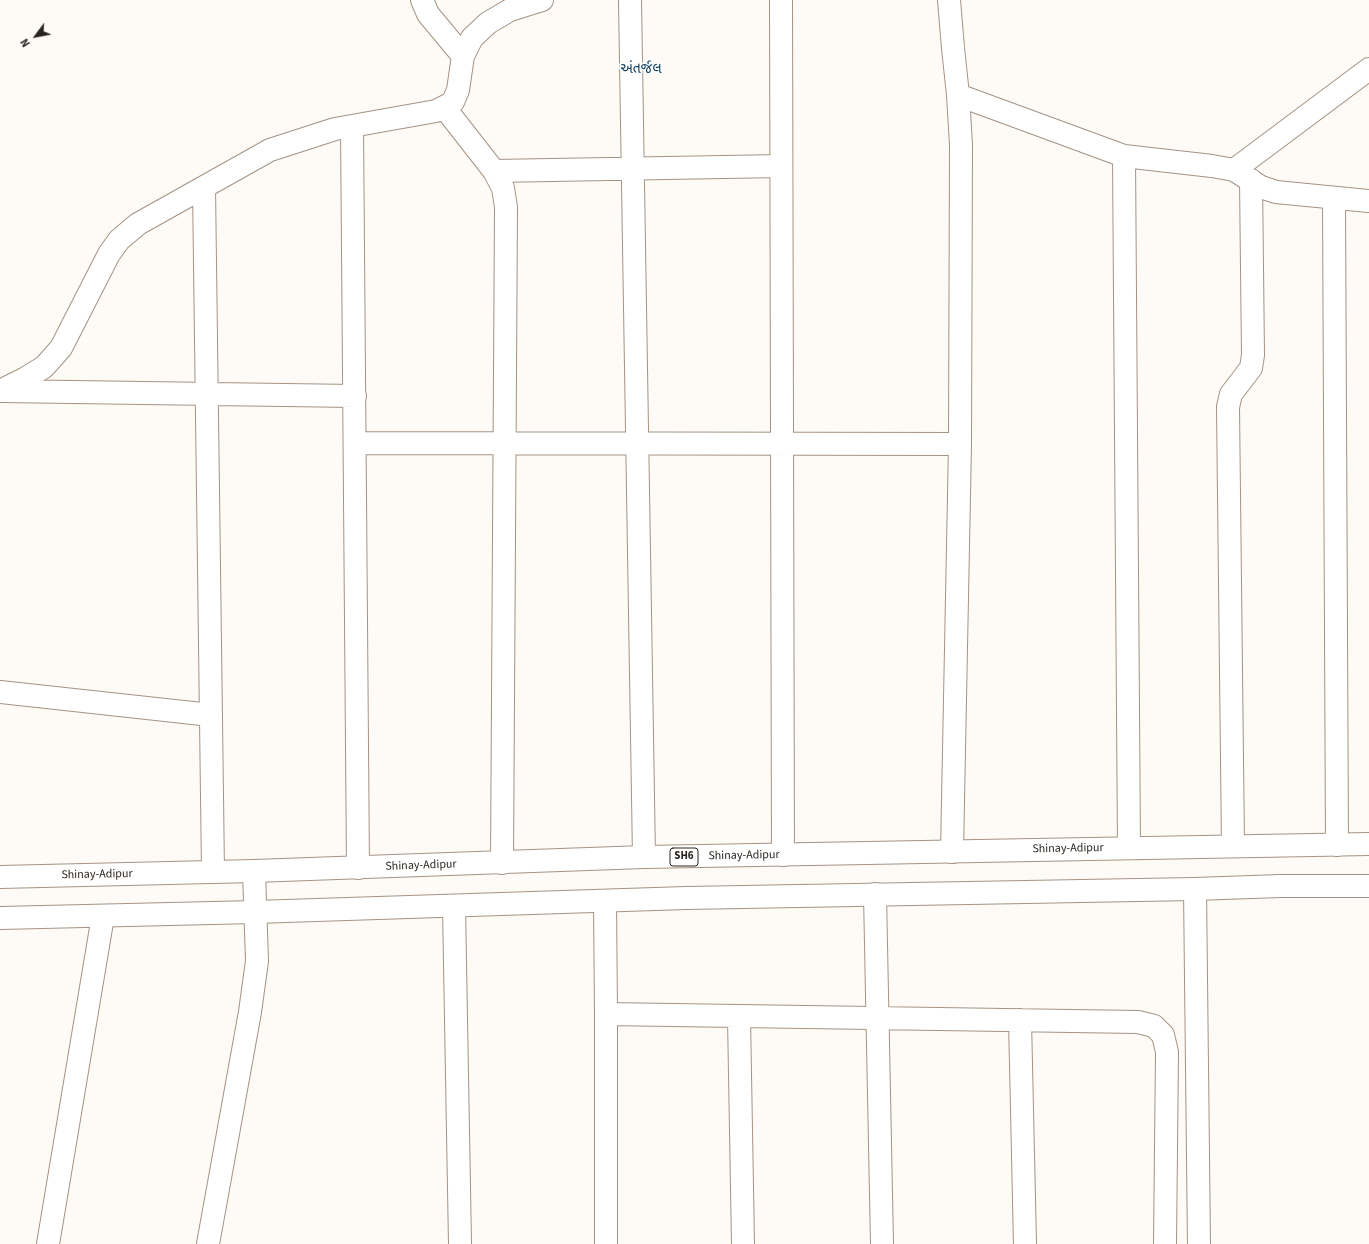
<!DOCTYPE html>
<html>
<head>
<meta charset="utf-8">
<style>
  body { margin:0 }
  #map { position:relative; width:1369px; height:1244px; overflow:hidden; background:#fefaf6; font-family:"Source Sans 3",sans-serif }
  canvas { display:block }
  .north { position:absolute; left:16px; top:16px; width:40px; height:40px; -webkit-text-stroke:3px #fff; paint-order:stroke; rotate:238deg; font-size:11px; font-weight:700; line-height:16px; text-align:center; color:#2a231d }
  .north::after { content:''; display:block; margin:auto; width:14px; height:18px; background:#2a231d; clip-path:polygon(50% 0,100% 100%,50% 72%,0 100%) }
</style>
</head>
<body>
<div id="map">
<canvas width="1369" height="1244"></canvas>
<div class="north">N</div>
</div>
<script>
const ctx = document.querySelector('canvas').getContext('2d');
ctx.lineJoin = 'round';
function shape(rows) {
  const path = new Path2D();
  for (const r of rows) {
    path.moveTo(r[0], r[1]);
    for (let i = 2; i < r.length; i += 2) path.lineTo(r[i], r[i + 1]);
  }
  return path;
}
function trace(path, color, width, dash) {
  ctx.strokeStyle = color;
  ctx.lineWidth = width;
  ctx.lineCap = dash ? 'butt' : 'round';
  ctx.setLineDash(dash || []);
  ctx.stroke(path);
}
function label(font, color, halo, rows, align = 'center') {
  ctx.font = font + ' "Source Sans 3","Noto Sans Gujarati",sans-serif';
  ctx.lineWidth = 3.5;
  ctx.setLineDash([]);
  ctx.textBaseline = 'middle';
  ctx.strokeStyle = halo;
  ctx.fillStyle = color;
  for (const [text, x, y, turn = 0] of rows) {
    ctx.save();
    ctx.translate(x, y);
    ctx.rotate((+turn || 0) * Math.PI / 180);
    ctx.textAlign = isNaN(turn) ? turn : align;
    if (halo) ctx.strokeText(text, 0, 0);
    ctx.fillText(text, 0, 0);
    ctx.restore();
  }
}
const minor = shape([
  [422,0,428,14,463,56],
  [630,0,644,857],
  [781,0,783,855],
  [949,0,953,48,958,95,961,145,960,444,952,852],
  [958,95,1124,156,1212,166,1234,170,1261,187,1276,192,1369,201],
  [444,107,494,171,503,188,506,207,502,863],
  [352,126,358,868],
  [1124,156,1129,848],
  [1234,170,1369,69],
  [494,171,781,166],
  [204,187,213,872],
  [1334,198,1337,845],
  [0,391,26,378,44,367,61,348,109,254,119,240,138,224,270,150,335,129,436,111,444,107,453,102,458,90,463,56,472,38,488,23,510,10,542,0],
  [2,391,355,396],
  [355,443,960,444],
  [0,692,211,715],
  [1233,846,1228,407,1231,394,1251,368,1253,355,1251,180],
  [1195,889,1199,1244],
  [875,894,882,1244],
  [605,901,606,1014,606,1244],
  [454,906,460,1244],
  [606,1014,1138,1022,1154,1026,1163,1035,1167,1052,1165,1244],
  [739,1017,743,1244],
  [1020,1020,1025,1244],
  [48,1244,103,916],
  [208,1244,250,1012,257,961,254,871]
]);
const primary = shape([
  [0,877,254,871,644,857,1369,844],
  [0,918,255,912,686,898,1195,889,1280,886,1369,886]
]);
const shields = [
  [684,857,28]
];
const shieldNames = [
  ["SH6",684,857]
];
const streetNames = [
  ["Shinay-Adipur",1068,849,-1],
  ["Shinay-Adipur",744,856,-1],
  ["Shinay-Adipur",421,866,-2],
  ["Shinay-Adipur",97,875,-1]
];
const quarterNames = [
  ["અંતર્જલ",641,70]
];
trace(minor, '#a49383', 24);
trace(primary, '#a49383', 24);
trace(minor, '#fff', 22);
trace(primary, '#fff', 22);
for (const [x, y, w] of shields) {
  const box = new Path2D();
  box.roundRect(x - w / 2, y - 9, w, 18, 3);
  ctx.fillStyle = '#fff';
  ctx.fill(box);
  trace(box, '#2a231d', 1);
}
label('bold 11px', '#2a231d', null, shieldNames);
label('12px', '#2a231d', '#fff', streetNames);
label('14px', '#0a3d60', '#fff', quarterNames);
</script>
</body>
</html>
